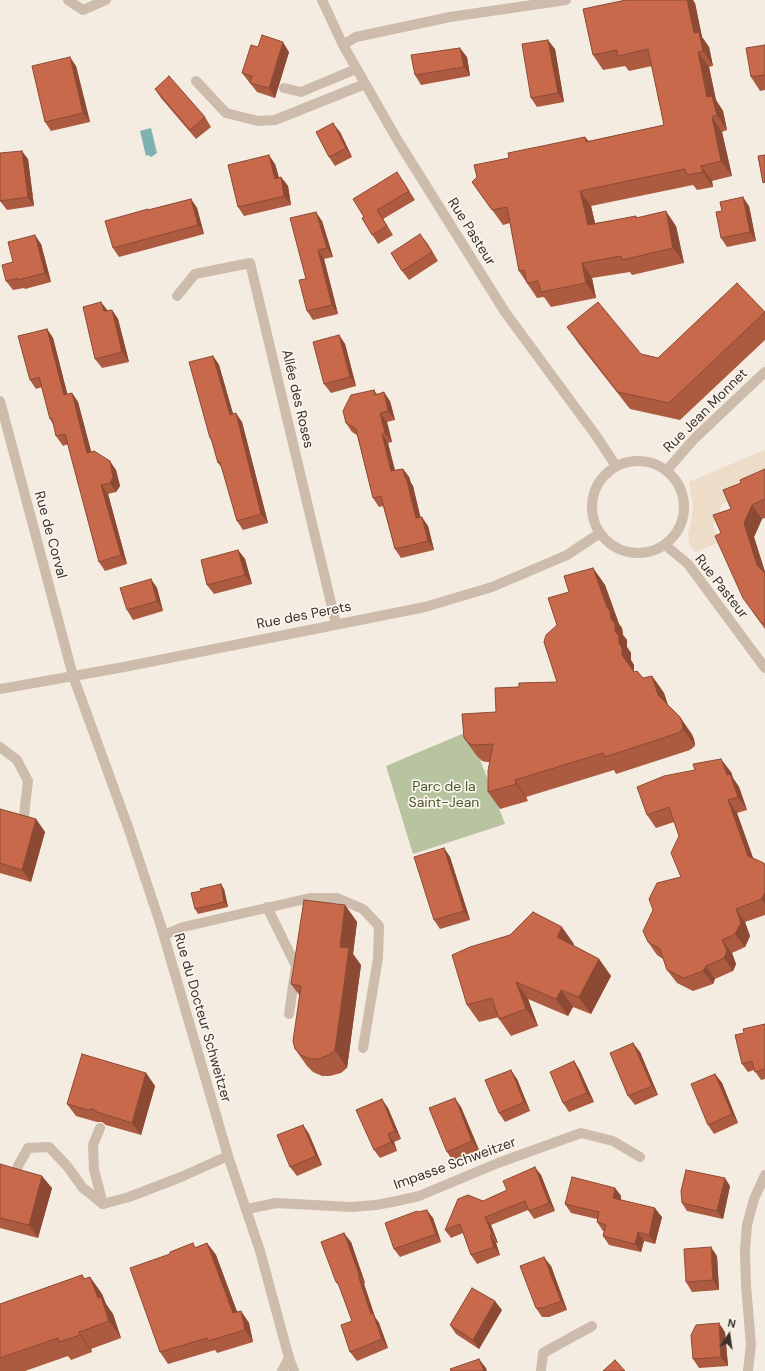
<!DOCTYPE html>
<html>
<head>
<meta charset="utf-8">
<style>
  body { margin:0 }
  #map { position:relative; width:765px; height:1371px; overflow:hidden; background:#f4ebe1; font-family:"DM Sans",sans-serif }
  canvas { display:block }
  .north { position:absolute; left:709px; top:1315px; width:40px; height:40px; -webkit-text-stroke:3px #fbf5ee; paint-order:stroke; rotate:13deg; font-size:11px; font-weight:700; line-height:16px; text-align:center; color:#3b302b }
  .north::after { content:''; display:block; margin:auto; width:14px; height:18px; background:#3b302b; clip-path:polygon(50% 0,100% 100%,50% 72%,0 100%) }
</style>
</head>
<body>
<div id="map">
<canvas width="765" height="1371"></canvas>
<div class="north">N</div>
</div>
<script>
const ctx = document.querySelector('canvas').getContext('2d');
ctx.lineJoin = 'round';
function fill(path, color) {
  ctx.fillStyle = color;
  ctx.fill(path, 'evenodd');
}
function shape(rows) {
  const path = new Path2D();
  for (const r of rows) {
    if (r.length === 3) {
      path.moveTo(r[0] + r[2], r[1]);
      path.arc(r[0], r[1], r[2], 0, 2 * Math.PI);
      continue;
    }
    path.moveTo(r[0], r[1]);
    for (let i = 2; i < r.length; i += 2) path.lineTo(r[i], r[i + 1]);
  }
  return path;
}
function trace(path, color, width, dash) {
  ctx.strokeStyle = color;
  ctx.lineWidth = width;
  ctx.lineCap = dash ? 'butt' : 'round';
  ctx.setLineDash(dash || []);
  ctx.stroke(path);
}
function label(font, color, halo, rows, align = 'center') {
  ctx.font = font + ' "DM Sans",sans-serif';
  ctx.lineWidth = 3.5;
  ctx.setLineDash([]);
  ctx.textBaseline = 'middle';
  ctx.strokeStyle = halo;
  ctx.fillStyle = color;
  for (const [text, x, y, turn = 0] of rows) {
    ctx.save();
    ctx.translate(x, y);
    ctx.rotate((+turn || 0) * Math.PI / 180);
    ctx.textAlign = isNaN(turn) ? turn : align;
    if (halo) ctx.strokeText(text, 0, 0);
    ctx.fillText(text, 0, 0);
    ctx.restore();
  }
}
const green = shape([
  [469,731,505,824,413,854,386,766]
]);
const plaza = shape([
  [765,450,765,488,722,504,713,526,721,542,695,552,689,543,688,534,692,517,693,503,689,482]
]);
const water = shape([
  [151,128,157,153,151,157,148,155,146,156,140,131]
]);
const service = shape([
  [68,0,83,10,106,0],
  [343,45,356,37,450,17,566,0],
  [196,81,226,113,258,121,275,120,365,84],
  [284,88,301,92,356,69],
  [0,747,17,760,28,781,24,815],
  [267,907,296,966,289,1014],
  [164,935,183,927,310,898,337,898,363,909,379,926,378,958,363,1048],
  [100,1128,93,1145,94,1170,103,1204],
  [18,1166,28,1148,49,1147,67,1166,83,1188,103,1204]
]);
const minor = shape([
  [322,0,343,45,398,141,505,312,597,437,616,466],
  [177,296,195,274,250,263,336,624],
  [0,401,73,676,128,827,161,926,228,1156,260,1251,289,1358,294,1371],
  [638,507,46],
  [667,470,694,439,765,372],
  [665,545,688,564,765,668],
  [0,689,124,667,425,607,492,587,567,555,600,533],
  [103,1204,129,1197,181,1177,228,1156],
  [247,1209,276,1203,351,1207,376,1205,397,1201,419,1196,498,1163,581,1133,613,1141,640,1157],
  [282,1371,289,1358],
  [541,1371,543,1353,592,1326],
  [748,1371,751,1345,746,1285,745,1251,747,1225,754,1199,765,1175]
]);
const wall = shape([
  [695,3,702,37,709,47,713,66,709,67,716,100,723,111,727,130,722,132,732,176,712,181,713,187,697,190,693,185,591,206,595,223,637,217,676,226,684,263,632,275,630,272,592,278,596,298,551,307,544,297,537,298,519,271,510,223,503,225,472,182,509,158,585,137,589,141,664,125,652,66,629,71,625,66,603,70,593,55],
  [765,45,765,90,760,91,751,77],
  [258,47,289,52,275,98,257,92,250,83,249,82,242,73],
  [555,49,564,102,537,107,531,98],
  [467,57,470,76,421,85,415,75],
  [76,66,90,122,51,131,45,122],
  [155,89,205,117,211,127,196,139,161,98],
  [340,132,352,157,335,166,329,157],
  [28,159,34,206,7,210,0,201],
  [275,164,279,178,281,177,288,186,291,205,244,216,238,207],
  [403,181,415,200,383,219,393,235,378,244,362,218],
  [191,199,197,208,204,234,119,257,113,248,148,210],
  [749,206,756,241,727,247,721,238],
  [322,221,333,257,324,259,338,314,313,320,307,311,306,279],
  [427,243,438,261,409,280,402,271],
  [41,244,51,282,25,289,24,288,13,290,6,281,13,262],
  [112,310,118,319,129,362,102,368,95,359,107,311],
  [765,312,765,340,680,420,630,409,579,344,567,327,641,354,658,358],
  [47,329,53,338,67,394,72,393,78,402,91,452,116,470,120,486,116,492,108,494,127,564,105,571,99,562,68,444,63,446,56,436,53,424,50,419,42,387,36,389,30,380],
  [339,335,345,344,356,386,331,393,324,384],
  [213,356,219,365,233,414,242,422,268,523,243,530,237,521,222,468,218,463,212,442,210,438],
  [374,390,377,394,390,401,395,420,387,422,392,442,388,443,395,470,403,469,409,477,411,483,413,486,420,518,428,526,434,550,401,558,395,549,383,506,379,507,373,498,357,435,352,432,346,423],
  [765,469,765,518,762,519,754,537,765,572,765,629,743,598,721,533,741,483],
  [238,550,245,559,252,584,214,594,207,585],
  [593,568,605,585,619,624,622,628,623,635,627,640,627,647,631,653,631,660,634,665,634,672,643,678,652,676,664,693,668,705,680,717,692,734,694,739,695,746,690,750,616,774,614,770,526,797,528,801,500,809,488,792,490,762,486,762,482,761,476,755,464,738,496,712,519,687,557,682,557,625,569,592],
  [151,579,157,588,163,611,133,620,127,610],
  [731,772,733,778,739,787,747,810,737,813,753,858,765,865,765,915,745,922,750,936,745,947,732,953,736,964,733,971,715,979,713,984,693,991,677,983,667,970,663,959,657,955,648,942,681,877,679,836,674,822,656,828,647,815],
  [0,809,36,819,45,832,31,882,0,873],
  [444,848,450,857,470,920,440,929,434,920],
  [224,889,228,907,198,914,195,909,201,891],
  [345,905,357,922,353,954,361,965,347,1068,341,1073,330,1076,322,1076,313,1072,307,1066,295,1049,300,996,291,984],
  [574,944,573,945,599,959,611,976,591,1014,573,1007,568,1016,528,999,538,1026,511,1036,499,1019,499,1017,479,1022,467,1005],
  [765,1024,765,1079,761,1080,754,1070,748,1072,742,1064,744,1033],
  [640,1052,658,1095,635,1105,628,1096],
  [574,1061,580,1071,594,1102,569,1112,563,1103],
  [146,1073,155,1086,141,1135,106,1125,102,1122,97,1122,76,1116,67,1104],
  [715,1074,722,1083,738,1123,714,1134,708,1125],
  [517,1079,530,1111,505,1122,499,1113],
  [461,1107,479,1150,453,1161,447,1152],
  [388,1108,401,1139,394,1142,397,1151,380,1158,374,1150],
  [303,1125,309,1134,322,1165,297,1176,290,1167],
  [0,1164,52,1188,38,1238,0,1228],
  [541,1175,555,1211,534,1219,528,1210,491,1225,498,1243,496,1243,500,1255,477,1264,471,1255,463,1233,451,1238,445,1230,483,1201],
  [730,1186,723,1219,687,1211,682,1203],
  [615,1188,621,1196,621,1200,662,1217,655,1244,644,1241,641,1252,609,1245,603,1236,604,1231,603,1231,597,1222,597,1219,571,1213,565,1204],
  [418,1212,433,1218,441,1242,400,1257,394,1249],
  [351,1242,365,1283,364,1284,375,1317,379,1323,388,1348,357,1361,350,1352,352,1321,339,1286,336,1282],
  [207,1243,216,1255,237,1312,241,1311,249,1323,253,1342,217,1353,215,1350,168,1364,160,1352,196,1247],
  [717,1256,719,1290,692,1292,686,1282],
  [551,1266,567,1310,549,1317,542,1317,536,1308],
  [82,1275,85,1279,90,1277,102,1294,106,1304,113,1314,121,1338,91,1349,92,1352,71,1360,68,1356,25,1371,0,1371,0,1304],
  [502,1310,479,1349,456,1334,450,1325],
  [725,1332,728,1366,699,1368,693,1359]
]);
const shadedWall = shape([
  [687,0,693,0,695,3,702,37,709,47,713,66,703,51,694,33],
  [548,40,555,49,564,102,558,93],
  [283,42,289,52,275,98,269,88],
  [460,48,467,57,470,76,464,67],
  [698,52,709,67,716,100,723,111,727,130,717,115,707,97],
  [70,57,76,66,90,122,83,113],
  [712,117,722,132,732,176,721,161],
  [333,123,340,132,352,157,346,148],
  [22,151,28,159,34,206,28,197],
  [269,155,275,164,282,188,275,179],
  [701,166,712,181,713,187,703,172],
  [281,177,288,186,291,205,284,196],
  [580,191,591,206,599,240,588,225],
  [743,197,749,206,756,241,750,232],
  [191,199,197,208,204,234,198,225],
  [377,210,383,219,393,235,387,226],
  [666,211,676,226,684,263,673,248],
  [316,212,322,221,333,257,327,248],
  [420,234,427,243,438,261],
  [35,235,41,244,51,282,45,273],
  [318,250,324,259,338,314,332,305],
  [582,263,592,278,596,298,586,283],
  [101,302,108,311,104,311],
  [112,310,118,319,129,362,122,352],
  [47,329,53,338,70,404,64,395],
  [339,335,345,344,356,386,350,377],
  [213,356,219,365,236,424,230,415],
  [384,392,390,401,395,420,388,411],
  [72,393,78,402,94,462,87,453],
  [236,413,242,422,268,523,261,514],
  [380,413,387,422,392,442,385,433],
  [382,434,388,443,397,480,391,471],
  [110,461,116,470,120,486,116,492,110,483],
  [403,469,409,477,411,483,413,486,423,527,416,518],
  [101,485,108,494,127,564,121,555],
  [752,505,762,519,754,537,765,572,765,576,757,565,744,523],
  [422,517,428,526,434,550,428,541],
  [238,550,245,559,252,584,245,575],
  [593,568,605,585,619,624,622,628,623,635,627,640,627,647,631,653,631,660,634,665,634,672,646,689,622,655,607,607],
  [151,579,157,588,163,611,157,601],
  [652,676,664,693,670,712,658,695],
  [680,717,694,739,695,746,683,729],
  [721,759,731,772,733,778,739,787,747,810,738,797,727,775],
  [515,780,526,797,528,801,516,784],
  [728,800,737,813,757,869,748,856],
  [36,819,45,832,31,882,22,870],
  [444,848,450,857,470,920,464,911],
  [221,884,224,889,228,907,224,902],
  [765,892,765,904,762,899],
  [345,905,357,922,353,954,361,965,347,1068,335,1050,340,947],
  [736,909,745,922,750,936,745,947,735,934],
  [562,927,574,944,569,954,557,937],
  [722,940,732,953,736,964,733,971,724,958],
  [599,959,611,976,591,1014,579,997],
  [706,966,715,979,713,984,703,971],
  [516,982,528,999,538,1026,526,1009],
  [561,990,573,1007,568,1016,556,999],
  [633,1043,640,1052,658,1095,652,1086],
  [574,1061,580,1071,594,1102,587,1093],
  [511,1070,517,1079,530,1111,524,1102],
  [146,1073,155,1086,141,1135,132,1123],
  [715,1074,722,1083,738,1123,732,1114],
  [455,1098,461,1107,479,1150,472,1141],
  [382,1099,388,1108,401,1139,395,1131],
  [303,1125,309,1134,322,1165,316,1156],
  [388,1134,394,1142,397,1151,391,1142],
  [535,1167,541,1175,555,1211,549,1203],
  [42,1176,52,1188,38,1238,29,1225],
  [725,1178,730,1186,723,1219,717,1211],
  [615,1188,621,1196,619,1206,613,1198],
  [655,1208,662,1217,655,1244,649,1235],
  [427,1210,433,1218,441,1242,436,1234],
  [485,1217,491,1225,498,1243,492,1234],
  [638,1232,644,1241,641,1252,635,1244],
  [344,1233,351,1242,365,1283,359,1274],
  [490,1235,496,1243,500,1255,494,1247],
  [207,1243,216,1255,242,1325,233,1313],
  [711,1247,717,1256,719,1290,713,1280],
  [544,1257,551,1266,567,1310,561,1301],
  [358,1275,364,1284,375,1317,379,1323,388,1348,382,1339,371,1314],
  [90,1277,102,1294,106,1304,113,1314,121,1338,109,1321,98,1298],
  [495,1301,502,1310,479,1349,473,1340],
  [241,1311,249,1323,253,1342,245,1330],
  [719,1323,725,1332,728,1366,721,1357],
  [79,1332,91,1349,92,1352,80,1335],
  [479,1359,486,1368,487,1371,484,1371]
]);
const building = shape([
  [626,0,687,0,694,33,699,32,703,51,698,52,707,97,712,96,717,115,712,117,721,161,701,166,703,172,687,175,685,169,580,191,588,225,636,216,636,218,666,211,673,248,622,260,621,256,582,263,586,283,541,292,538,281,527,283,524,270,519,271,507,207,492,210,472,182,477,177,474,165,509,158,508,153,547,145,585,137,586,142,664,125,648,49,618,56,617,50,593,55,583,9,626,0],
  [262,35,283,42,269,88,250,83,252,76,242,73,251,45,258,47,262,35],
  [548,40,558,93,531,98,522,44,548,40],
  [765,45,765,75,751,77,746,48,765,45],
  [460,48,464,67,415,75,411,55,460,48],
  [70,57,83,113,45,122,32,66,70,57],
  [169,76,205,117,190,130,155,89,169,76],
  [333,123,346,148,329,157,316,132,333,123],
  [22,151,28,197,0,201,0,153,22,151],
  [269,155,275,179,281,177,284,196,238,207,228,165,269,155],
  [765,155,765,182,763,183,758,156,765,155],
  [397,172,409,191,377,210,387,226,372,235,362,218,364,217,353,199,397,172],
  [743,197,750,232,721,238,716,212,722,211,720,202,743,197],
  [191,199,198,225,113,248,105,221,148,209,148,210,191,199],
  [316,212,327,248,318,250,332,305,307,311,299,280,306,279,290,218,316,212],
  [420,234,432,252,402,271,391,253,420,234],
  [35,235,45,273,18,280,18,278,6,281,2,265,13,262,8,242,35,235],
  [737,283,765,312,669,403,618,392,567,327,598,302,641,354,658,358,737,283],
  [101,302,104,311,112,310,122,352,95,359,83,307,101,302],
  [47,329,64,395,72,393,87,453,94,451,110,461,113,477,110,483,101,485,121,555,99,562,65,434,56,436,52,418,50,419,39,377,30,380,18,336,47,329],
  [339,335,350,377,324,384,313,342,339,335],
  [213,356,230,415,236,413,261,514,237,521,220,462,218,463,211,438,210,438,189,362,213,356],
  [374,390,375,395,384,392,388,411,380,413,385,433,382,434,391,471,403,469,405,478,406,477,416,518,422,517,428,541,395,549,381,496,373,498,356,429,346,423,343,411,351,395,374,390],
  [765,469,765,499,752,505,744,523,757,565,765,573,765,622,762,624,743,598,715,536,721,533,713,515,731,509,723,490,741,483,740,480,765,469],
  [238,550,245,575,207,585,201,560,238,550],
  [593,568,607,607,610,611,611,619,615,623,615,631,619,636,619,643,622,648,622,655,634,672,637,671,643,678,652,676,658,695,680,717,682,722,683,729,678,733,605,757,603,753,515,780,516,784,488,792,488,771,493,744,474,745,470,744,464,738,462,714,496,712,495,688,519,687,519,683,557,682,544,642,546,635,557,625,548,598,569,592,564,576,593,568],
  [151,579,157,601,127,610,120,588,151,579],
  [721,759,727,775,730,774,738,797,728,800,748,856,764,863,765,867,765,892,762,899,736,909,741,923,735,934,722,940,727,951,724,958,706,966,703,971,684,978,667,970,660,949,648,942,643,931,653,910,649,899,657,883,681,877,671,853,679,836,669,807,647,815,637,787,664,776,695,770,693,764,721,759],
  [0,809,36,819,22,870,0,863,0,809],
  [444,848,464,911,434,920,414,857,444,848],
  [221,884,224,902,195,909,191,893,201,891,200,889,221,884],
  [304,900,345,905,340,947,349,948,335,1050,329,1055,318,1059,310,1059,301,1055,295,1049,293,1041,301,986,291,984,304,900],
  [533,912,562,927,557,937,599,959,579,997,561,990,556,999,516,982,526,1009,499,1019,492,998,467,1005,452,955,470,947,510,935,533,912],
  [765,1024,765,1069,755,1072,752,1061,742,1064,735,1035,744,1033,743,1029,765,1024],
  [633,1043,652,1086,628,1096,610,1053,633,1043],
  [82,1054,146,1073,132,1123,97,1112,93,1109,88,1110,67,1104,82,1054],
  [574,1061,587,1093,563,1103,550,1072,574,1061],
  [511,1070,524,1102,499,1113,485,1080,511,1070],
  [715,1074,732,1114,708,1125,691,1084,715,1074],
  [455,1098,472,1141,447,1152,429,1108,455,1098],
  [382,1099,395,1131,388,1134,391,1142,374,1150,356,1110,382,1099],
  [303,1125,316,1156,290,1167,277,1135,303,1125],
  [0,1164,42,1176,29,1225,0,1218,0,1164],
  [535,1167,549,1203,529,1211,525,1201,485,1217,492,1234,490,1235,494,1247,471,1255,460,1224,445,1230,458,1199,468,1195,483,1201,507,1190,503,1181,535,1167],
  [686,1170,725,1178,717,1211,682,1203,681,1191,686,1170],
  [572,1177,615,1188,613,1198,655,1208,649,1235,638,1232,635,1244,603,1236,606,1225,597,1222,599,1212,565,1204,572,1177],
  [427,1210,436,1234,394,1249,385,1223,417,1211,418,1212,427,1210],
  [344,1233,359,1274,358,1275,371,1314,373,1313,382,1339,350,1352,341,1325,352,1321,338,1283,336,1282,321,1242,344,1233],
  [193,1243,195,1248,207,1243,233,1313,241,1311,245,1330,208,1341,207,1338,160,1352,130,1268,170,1254,170,1252,193,1243],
  [711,1247,713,1280,686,1282,684,1249,711,1247],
  [544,1257,561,1301,543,1308,536,1308,520,1266,544,1257],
  [82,1275,84,1279,90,1277,98,1298,101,1297,109,1321,79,1332,80,1335,59,1342,58,1338,0,1358,0,1304,82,1275],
  [472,1288,495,1301,473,1340,450,1325,472,1288],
  [719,1323,721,1357,693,1359,691,1335,696,1325,719,1323],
  [479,1359,484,1371,451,1371,450,1369,479,1359],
  [615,1360,625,1371,603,1371,615,1360]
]);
const streetNames = [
  ["Rue Pasteur",471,232,58],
  ["Allée des Roses",297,399,77],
  ["Rue Jean Monnet",706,411,-45],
  ["Rue de Corval",50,535,75],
  ["Rue Pasteur",721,587,52],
  ["Rue des Perets",304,616,-11],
  ["Rue du Docteur Schweitzer",202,1018,74],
  ["Impasse Schweitzer",455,1164,-20]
];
const parkNames = [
  ["Parc de la",444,787],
  ["Saint-Jean",444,803]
];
fill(green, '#b8c4a0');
fill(plaza, '#ecdcc8');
fill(water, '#7fb0b2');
trace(service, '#cdbbac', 10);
trace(minor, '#cdbbac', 10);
fill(wall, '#ac5a40');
fill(shadedWall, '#8c4a34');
fill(building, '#c8694b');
trace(building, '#8c4a34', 1);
label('14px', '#3b302b', '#fbf5ee', streetNames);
label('14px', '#4a5a2e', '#fbf5ee', parkNames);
</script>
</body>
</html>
